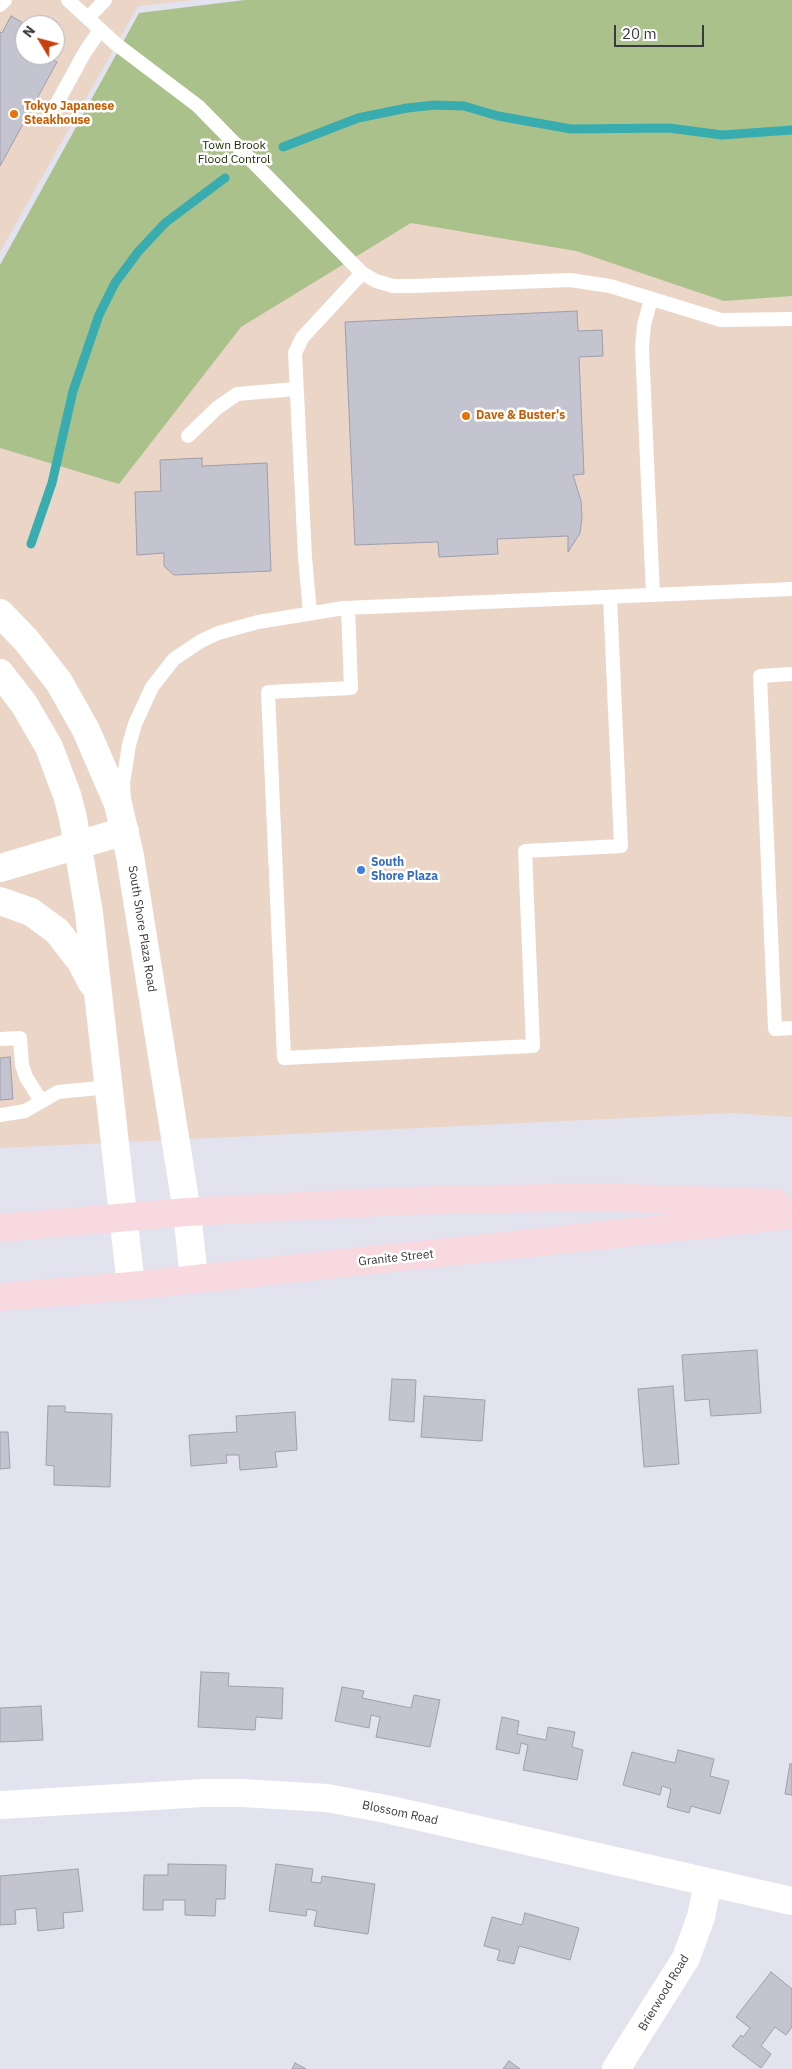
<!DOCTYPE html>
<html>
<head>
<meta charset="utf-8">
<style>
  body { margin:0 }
  #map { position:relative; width:792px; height:2069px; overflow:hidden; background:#e3e2ef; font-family:"IBM Plex Sans",sans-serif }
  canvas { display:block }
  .north { position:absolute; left:15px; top:15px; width:50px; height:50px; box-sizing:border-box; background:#fff; border:1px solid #b0b0b2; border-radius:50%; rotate:307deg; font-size:14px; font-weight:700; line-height:20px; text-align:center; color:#39393e }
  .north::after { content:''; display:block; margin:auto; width:18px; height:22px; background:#c73f0f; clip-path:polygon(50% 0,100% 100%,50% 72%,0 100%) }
  .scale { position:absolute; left:614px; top:25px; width:90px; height:22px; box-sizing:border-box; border:2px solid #39393e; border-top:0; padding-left:6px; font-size:15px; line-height:18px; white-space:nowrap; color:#39393e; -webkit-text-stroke:4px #fff; paint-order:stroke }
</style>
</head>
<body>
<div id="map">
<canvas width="792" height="2069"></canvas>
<div class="north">N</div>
<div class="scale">20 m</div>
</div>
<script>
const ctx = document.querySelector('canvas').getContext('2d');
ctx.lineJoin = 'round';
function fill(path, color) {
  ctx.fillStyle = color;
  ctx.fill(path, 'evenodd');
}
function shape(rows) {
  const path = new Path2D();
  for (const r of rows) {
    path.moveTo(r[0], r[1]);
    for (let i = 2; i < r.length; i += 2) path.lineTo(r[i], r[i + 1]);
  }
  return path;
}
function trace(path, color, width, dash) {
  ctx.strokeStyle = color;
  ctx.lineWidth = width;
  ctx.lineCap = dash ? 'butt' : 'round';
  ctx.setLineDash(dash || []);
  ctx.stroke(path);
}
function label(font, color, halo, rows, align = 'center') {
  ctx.font = font + ' "IBM Plex Sans",sans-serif';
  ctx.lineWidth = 5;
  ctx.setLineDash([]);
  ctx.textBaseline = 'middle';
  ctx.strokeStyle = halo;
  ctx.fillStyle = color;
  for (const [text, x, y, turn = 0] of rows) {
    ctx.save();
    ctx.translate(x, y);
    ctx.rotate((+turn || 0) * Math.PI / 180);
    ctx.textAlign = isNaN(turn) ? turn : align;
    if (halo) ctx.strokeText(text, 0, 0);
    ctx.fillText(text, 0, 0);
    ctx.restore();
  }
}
const commercial = shape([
  [0,0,194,0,138,6,0,252],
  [25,25,55,25,55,55,25,55],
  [408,219,572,248,792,295,792,1117,732,1113,0,1148,0,441,237,321]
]);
const green = shape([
  [245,0,792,0,792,296,724,301,576,251,411,223,241,327,119,484,0,448,0,265,139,13]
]);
const stream = shape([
  [283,147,358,118,407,108,435,105,464,106,498,116,571,129,669,128,722,135,792,130],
  [31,544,52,483,73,391,99,315,115,283,138,252,165,223,225,178]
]);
const building = shape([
  [11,16,27,25,25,25,25,55,43,55,57,62,0,166,0,32,2,33,11,16],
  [577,311,578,331,602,330,603,356,579,357,584,474,573,475,581,501,582,518,580,533,568,552,568,536,497,539,498,554,439,557,438,542,355,545,345,322,577,311],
  [202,458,202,466,267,463,271,571,174,575,164,566,164,553,137,555,135,492,161,491,160,460,202,458],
  [10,1057,13,1099,0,1100,0,1058,10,1057],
  [757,1350,761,1413,711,1416,709,1399,685,1401,682,1355,757,1350],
  [392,1379,416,1380,414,1422,389,1420,392,1379],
  [673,1386,679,1464,644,1467,638,1389,673,1386],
  [424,1396,485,1400,482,1441,421,1437,424,1396],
  [48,1406,65,1406,65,1412,112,1414,110,1487,54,1485,54,1466,46,1465,48,1406],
  [295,1412,297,1450,275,1452,277,1467,240,1470,239,1455,226,1455,227,1463,191,1466,189,1435,237,1432,236,1416,295,1412],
  [0,1432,8,1432,10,1468,0,1469,0,1432],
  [201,1672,229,1673,228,1686,283,1688,282,1719,256,1717,255,1730,198,1727,201,1672],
  [342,1687,364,1691,362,1698,411,1708,414,1695,440,1700,430,1747,376,1737,380,1717,371,1715,369,1728,335,1721,342,1687],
  [41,1706,43,1740,0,1742,0,1708,41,1706],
  [502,1717,519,1721,517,1734,546,1740,548,1727,575,1732,572,1747,583,1750,577,1780,523,1770,528,1745,521,1743,519,1754,496,1749,502,1717],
  [678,1750,714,1759,710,1776,729,1781,720,1814,691,1806,689,1813,667,1807,671,1789,662,1786,660,1795,623,1785,632,1752,675,1763,678,1750],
  [790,1764,792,1764,792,1795,785,1794,790,1764],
  [168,1864,226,1865,225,1899,216,1899,215,1916,185,1915,185,1900,163,1900,163,1910,143,1910,144,1875,168,1875,168,1864],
  [276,1864,313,1869,311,1882,321,1883,322,1876,375,1884,368,1934,314,1926,317,1911,307,1909,306,1916,269,1911,276,1864],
  [78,1869,83,1911,63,1913,64,1928,38,1931,36,1908,15,1910,16,1924,0,1925,0,1876,78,1869],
  [525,1913,579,1928,570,1960,519,1946,514,1964,497,1960,500,1950,484,1946,492,1917,522,1925,525,1913],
  [771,1972,792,1989,792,2027,786,2035,775,2027,761,2046,771,2054,761,2068,732,2046,741,2035,743,2037,750,2028,736,2017,771,1972],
  [509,2061,520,2069,503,2069,509,2061],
  [295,2063,306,2069,292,2069,295,2063]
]);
const service = shape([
  [68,0,116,44,198,106,362,273,376,281,393,286,414,286,570,280,610,286,721,320,792,319],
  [0,5,5,0],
  [88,18,105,0],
  [57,103,85,52,100,30],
  [651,299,644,325,642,348,653,595],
  [188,436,217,408,237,394,296,389],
  [348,608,351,688,268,692,284,1058,533,1046,525,851,621,846,610,597],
  [310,613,305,557,295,353,302,338,362,273],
  [792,674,760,676,775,1029,792,1028],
  [124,800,123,783,129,745,135,724,152,687,174,659,201,641,218,633,258,622,344,608,792,589],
  [0,1039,20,1038,22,1065,26,1077,41,1101],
  [0,1115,25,1111,58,1092,109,1087]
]);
const minor = shape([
  [0,1805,204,1793,241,1793,327,1798,386,1809,792,1901],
  [616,2069,686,1958,701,1917,708,1883]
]);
const tertiary = shape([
  [0,613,26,640,59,682,86,730,118,804,130,856,187,1212,194,1279],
  [0,673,24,704,49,747,67,795,73,818,89,913,131,1286],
  [0,868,125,831],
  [0,901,31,912,57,931,81,962,92,983]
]);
const secondary = shape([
  [0,1228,187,1212,400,1201,596,1197,776,1203],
  [0,1297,131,1286,792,1215]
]);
const markers = [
  [14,114,5,"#e8710a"],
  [466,416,5,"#e8710a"],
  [361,870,5,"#3f7fe0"]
];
const foodNames = [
  ["Tokyo Japanese",24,107],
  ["Steakhouse",24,121],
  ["Dave & Buster's",476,416]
];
const parkNames = [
  ["Town Brook",234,146],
  ["Flood Control",234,160]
];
const shopNames = [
  ["South",371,863],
  ["Shore Plaza",371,877]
];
const streetNames = [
  ["South Shore Plaza Road",142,929,81],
  ["Granite Street",396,1258,-6],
  ["Blossom Road",400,1813,12],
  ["Brierwood Road",664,1993,-59]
];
fill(commercial, '#ead5c7');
fill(green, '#aac18b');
trace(stream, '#39acaf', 9);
fill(building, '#c4c3d0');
trace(building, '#9f9eab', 1);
trace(service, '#fff', 14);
trace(minor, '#fff', 28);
trace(tertiary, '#fff', 28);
trace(secondary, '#f8d9e0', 28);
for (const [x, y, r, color] of markers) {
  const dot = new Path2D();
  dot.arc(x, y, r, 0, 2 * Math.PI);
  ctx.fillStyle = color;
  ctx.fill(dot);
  trace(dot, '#fff', 2);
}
label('bold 12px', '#c56008', '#fff', foodNames, 'left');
label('12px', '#212f07', '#fff', parkNames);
label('bold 12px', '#366cbe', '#fff', shopNames, 'left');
label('12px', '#39393e', '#fff', streetNames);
</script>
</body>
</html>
